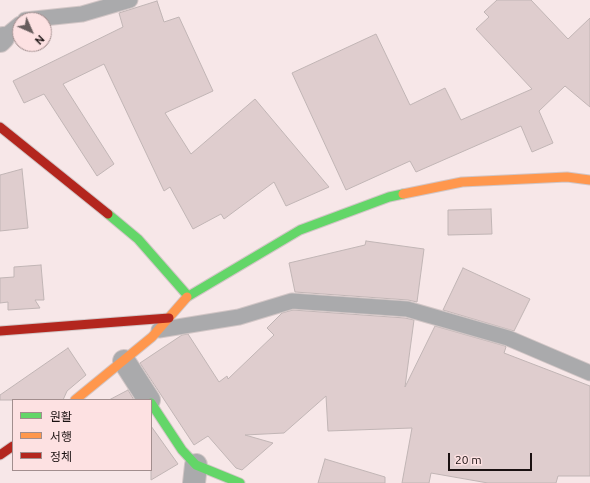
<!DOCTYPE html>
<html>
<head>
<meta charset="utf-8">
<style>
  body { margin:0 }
  #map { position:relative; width:590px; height:483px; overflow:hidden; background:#f7e7e8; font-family:Ubuntu,"Noto Sans KR",sans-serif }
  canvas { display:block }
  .legend { position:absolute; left:12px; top:399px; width:140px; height:72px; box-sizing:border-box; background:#fde1e2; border:1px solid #a28e8e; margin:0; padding:5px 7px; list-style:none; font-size:12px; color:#1a1111 }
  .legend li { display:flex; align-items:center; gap:8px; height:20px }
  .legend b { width:20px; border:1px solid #a28e8e }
  .north { position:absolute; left:12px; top:12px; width:40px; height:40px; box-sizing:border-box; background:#fde1e2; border:1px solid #a28e8e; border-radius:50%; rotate:135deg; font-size:11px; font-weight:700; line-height:16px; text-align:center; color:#1a1111 }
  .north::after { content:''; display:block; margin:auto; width:14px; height:18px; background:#675c5c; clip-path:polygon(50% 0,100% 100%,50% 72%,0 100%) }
  .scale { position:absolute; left:448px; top:453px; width:84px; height:18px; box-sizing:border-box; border:2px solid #1a1111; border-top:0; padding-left:5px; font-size:12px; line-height:14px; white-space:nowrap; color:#1a1111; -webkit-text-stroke:3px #fde1e2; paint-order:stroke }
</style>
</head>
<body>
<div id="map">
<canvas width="590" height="483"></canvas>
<ul class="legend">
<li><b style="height:5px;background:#63d668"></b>원활</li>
<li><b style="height:5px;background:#ff974d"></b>서행</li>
<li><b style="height:5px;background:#b3261e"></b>정체</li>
</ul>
<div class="north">N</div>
<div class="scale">20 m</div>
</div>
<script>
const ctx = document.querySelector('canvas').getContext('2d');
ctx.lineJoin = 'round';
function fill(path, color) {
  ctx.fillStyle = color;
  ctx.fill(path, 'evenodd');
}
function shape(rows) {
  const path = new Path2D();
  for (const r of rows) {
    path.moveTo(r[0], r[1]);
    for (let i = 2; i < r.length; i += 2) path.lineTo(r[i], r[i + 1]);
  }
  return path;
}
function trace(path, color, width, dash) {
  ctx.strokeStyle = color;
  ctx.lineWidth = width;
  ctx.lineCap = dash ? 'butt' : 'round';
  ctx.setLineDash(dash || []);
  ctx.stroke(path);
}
const building = shape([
  [497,0,531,0,568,39,590,18,590,107,565,86,539,111,553,143,532,152,521,126,416,172,410,161,346,190,292,73,376,34,410,105,445,88,461,120,532,89,476,29,489,17,484,12,497,0],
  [157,1,164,22,179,17,213,91,165,113,191,154,255,99,329,187,286,206,274,182,224,219,221,214,193,229,170,187,164,191,104,64,63,84,114,164,97,176,44,94,24,103,13,81,123,27,119,13,157,1],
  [22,169,28,228,0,231,0,175,22,169],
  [491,209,492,234,448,235,448,210,491,209],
  [366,241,424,249,417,302,408,300,295,292,289,263,365,245,366,241],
  [41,265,44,300,35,300,40,308,8,310,8,302,0,303,0,278,14,277,14,267,41,265],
  [463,268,530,299,514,331,443,310,463,268],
  [293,310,405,318,414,320,405,387,435,326,505,346,506,347,504,353,590,386,590,476,558,476,556,483,488,483,431,473,429,483,402,483,412,428,328,431,326,396,284,433,245,435,273,443,242,470,236,468,208,436,194,445,140,363,182,335,188,334,219,382,227,376,228,379,274,335,267,328,282,313,293,310],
  [68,348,86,375,67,391,63,400,0,400,0,395,68,348],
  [128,390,134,400,109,400,128,390],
  [151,426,178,464,151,480,151,426],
  [325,459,385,477,385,483,318,483,325,459]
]);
const lane = shape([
  [25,20,82,14,130,0],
  [3,38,20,24],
  [159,330,239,317,292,301,407,309,508,338,590,373]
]);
const street = shape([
  [0,41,3,38],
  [124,361,149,400],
  [194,483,196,465]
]);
const fast = shape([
  [108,214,138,239,188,296],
  [187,297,300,230,389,197,403,194],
  [151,403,182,450,196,465,240,483]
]);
const slow = shape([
  [403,194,462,182,567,177,590,180],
  [75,400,152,337,187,297]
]);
const jam = shape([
  [0,127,108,214],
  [0,331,169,318],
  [0,455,13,446]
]);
fill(building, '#dfcdce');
trace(building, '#c1b5b5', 1);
trace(lane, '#d2c6c6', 17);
trace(street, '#d2c6c6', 24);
trace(fast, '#d2c6c6', 11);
trace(slow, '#d2c6c6', 11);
trace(jam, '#d2c6c6', 11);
trace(lane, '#aaaaac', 15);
trace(street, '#aaaaac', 22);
trace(fast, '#63d668', 9);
trace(slow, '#ff974d', 9);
trace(jam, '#b3261e', 9);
</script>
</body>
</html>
